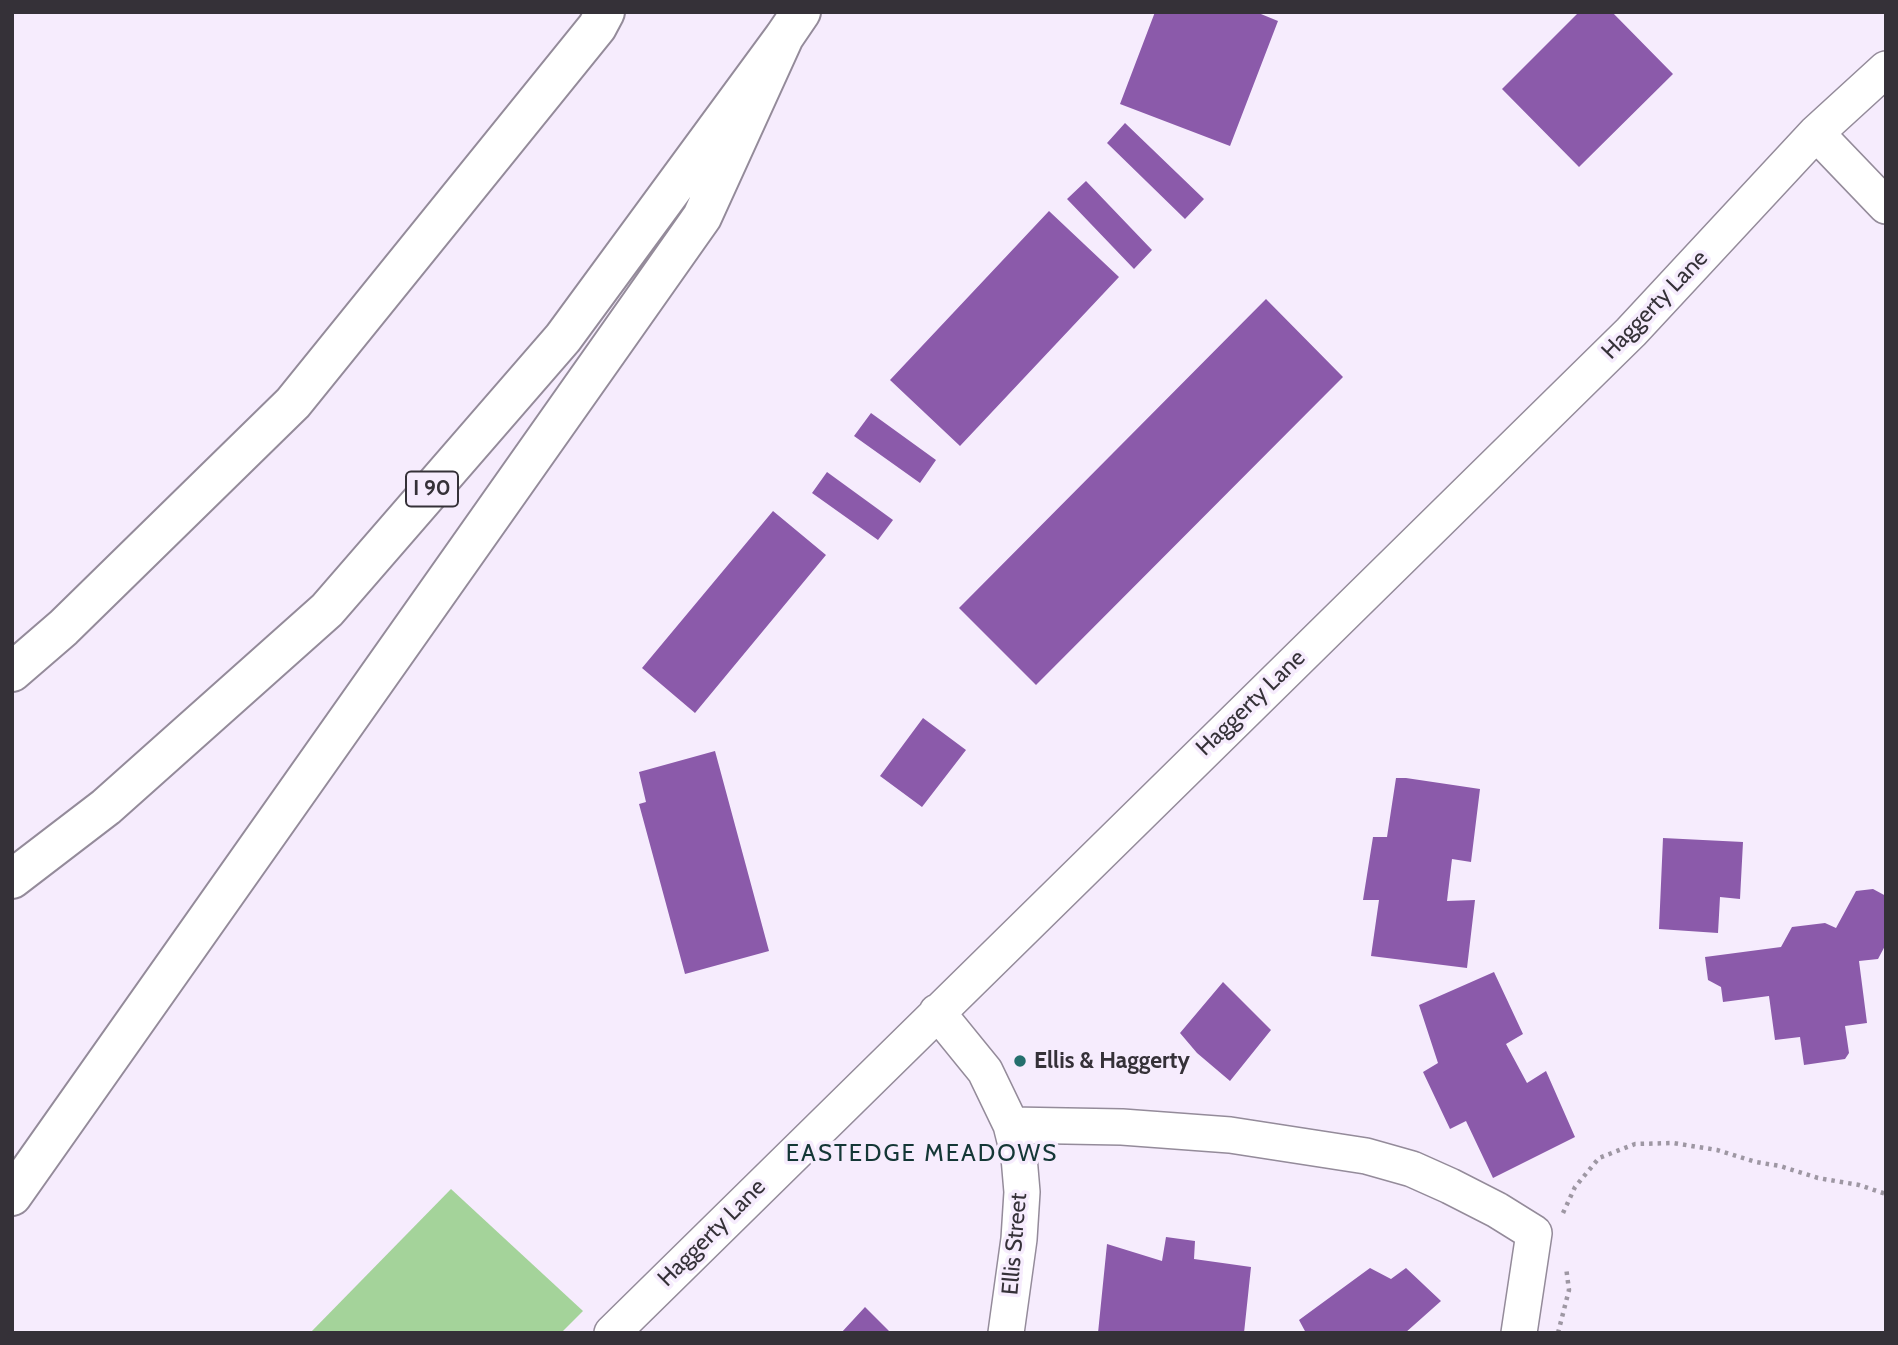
<!DOCTYPE html>
<html>
<head>
<meta charset="utf-8">
<style>
  body { margin:0 }
  #map { position:relative; width:1898px; height:1345px; overflow:hidden; background:#f6ecfd; font-family:Cabin,sans-serif }
  canvas { display:block }
  .frame { position:absolute; inset:0; border:14px solid #353138; pointer-events:none }
</style>
</head>
<body>
<div id="map">
<canvas width="1898" height="1345"></canvas>
<div class="frame"></div>
</div>
<script>
const ctx = document.querySelector('canvas').getContext('2d');
ctx.lineJoin = 'round';
function fill(path, color) {
  ctx.fillStyle = color;
  ctx.fill(path, 'evenodd');
}
function shape(rows) {
  const path = new Path2D();
  for (const r of rows) {
    path.moveTo(r[0], r[1]);
    for (let i = 2; i < r.length; i += 2) path.lineTo(r[i], r[i + 1]);
  }
  return path;
}
function trace(path, color, width, dash) {
  ctx.strokeStyle = color;
  ctx.lineWidth = width;
  ctx.lineCap = dash ? 'butt' : 'round';
  ctx.setLineDash(dash || []);
  ctx.stroke(path);
}
function label(font, color, halo, rows, align = 'center') {
  ctx.font = font + ' Cabin,sans-serif';
  ctx.lineWidth = 7;
  ctx.setLineDash([]);
  ctx.textBaseline = 'middle';
  ctx.strokeStyle = halo;
  ctx.fillStyle = color;
  for (const [text, x, y, turn = 0] of rows) {
    ctx.save();
    ctx.translate(x, y);
    ctx.rotate((+turn || 0) * Math.PI / 180);
    ctx.textAlign = isNaN(turn) ? turn : align;
    if (halo) ctx.strokeText(text, 0, 0);
    ctx.fillText(text, 0, 0);
    ctx.restore();
  }
}
const green = shape([
  [451,1189,583,1311,561,1333,310,1333]
]);
const building = shape([
  [1155,12,1256,12,1278,21,1230,146,1120,104],
  [1579,12,1612,12,1673,74,1579,167,1502,89],
  [1125,123,1204,199,1185,219,1107,143],
  [1086,181,1152,250,1134,269,1067,199],
  [1049,211,1119,277,960,446,890,380],
  [1266,299,1343,377,1036,685,959,608],
  [871,413,936,460,920,483,854,436],
  [827,472,893,520,878,540,812,493],
  [773,511,826,555,695,713,642,668],
  [923,718,966,750,922,807,880,776],
  [715,751,769,951,685,974,639,804,646,802,639,772],
  [1396,778,1406,778,1480,789,1471,862,1452,859,1447,901,1475,900,1467,968,1371,956,1379,900,1363,900,1373,837,1387,837],
  [1663,838,1743,842,1740,899,1720,897,1718,933,1659,929],
  [1873,889,1886,896,1886,944,1878,959,1859,961,1867,1023,1845,1026,1849,1053,1845,1059,1804,1065,1800,1037,1775,1040,1769,996,1723,1002,1721,987,1708,980,1705,957,1781,947,1792,927,1825,923,1836,928,1856,891],
  [1494,972,1523,1034,1506,1044,1527,1083,1546,1071,1575,1137,1493,1178,1466,1121,1450,1129,1423,1072,1438,1063,1419,1005],
  [1223,982,1271,1030,1230,1081,1197,1053,1180,1033],
  [1166,1237,1195,1241,1194,1259,1251,1267,1244,1333,1098,1333,1107,1244,1162,1261],
  [1370,1268,1391,1279,1406,1268,1441,1301,1405,1333,1306,1333,1299,1320],
  [865,1307,891,1333,841,1333]
]);
const path = shape([
  [1563,1213,1575,1187,1599,1158,1635,1144,1673,1143,1717,1150,1756,1162,1780,1166,1818,1178,1859,1185,1886,1194],
  [1558,1333,1569,1290,1566,1267]
]);
const minor = shape([
  [1816,133,1886,206],
  [937,1012,985,1071,1011,1125,1019,1157,1022,1192,1019,1239,1006,1333],
  [1011,1125,1122,1127,1230,1135,1366,1156,1412,1169,1450,1186,1497,1210,1534,1233,1519,1333],
  [612,1333,1631,332,1816,133,1886,69]
]);
const highway = shape([
  [12,672,63,628,293,403,597,27,605,12],
  [12,879,106,807,327,610,563,338,784,37,801,12],
  [12,1196,702,217,784,37]
]);
const markers = [
  [1020,1061,7,"#246f6d"]
];
const shields = [
  [432,489,52]
];
const shieldNames = [
  ["I 90",432,489]
];
const streetNames = [
  ["Haggerty Lane",1655,305,-46],
  ["Haggerty Lane",1251,703,-44],
  ["Haggerty Lane",712,1233,-45],
  ["Ellis Street",1015,1244,-85]
];
const poiNames = [
  ["Ellis & Haggerty",1034,1061]
];
const neighbourhoodNames = [
  ["EASTEDGE MEADOWS",922,1154]
];
fill(green, '#a4d39a');
fill(building, '#8b5aaa');
trace(minor, '#948b9a', 38);
trace(highway, '#948b9a', 42);
trace(path, '#9e97a3', 4.5, [3.5, 5]);
trace(minor, '#fff', 35);
trace(highway, '#fff', 38);
for (const [x, y, r, color] of markers) {
  const dot = new Path2D();
  dot.arc(x, y, r, 0, 2 * Math.PI);
  ctx.fillStyle = color;
  ctx.fill(dot);
  trace(dot, '#f6ecfd', 2.5);
}
for (const [x, y, w] of shields) {
  const box = new Path2D();
  box.roundRect(x - w / 2, y - 17.5, w, 35, 5);
  ctx.fillStyle = '#f6ecfd';
  ctx.fill(box);
  trace(box, '#353138', 2);
}
label('bold 21px', '#353138', null, shieldNames);
label('23px', '#353138', '#f6ecfd', streetNames);
label('bold 23px', '#353138', '#f6ecfd', poiNames, 'left');
ctx.letterSpacing = '2px';
label('24px', '#143736', '#f6ecfd', neighbourhoodNames);
ctx.letterSpacing = '0px';
</script>
</body>
</html>
